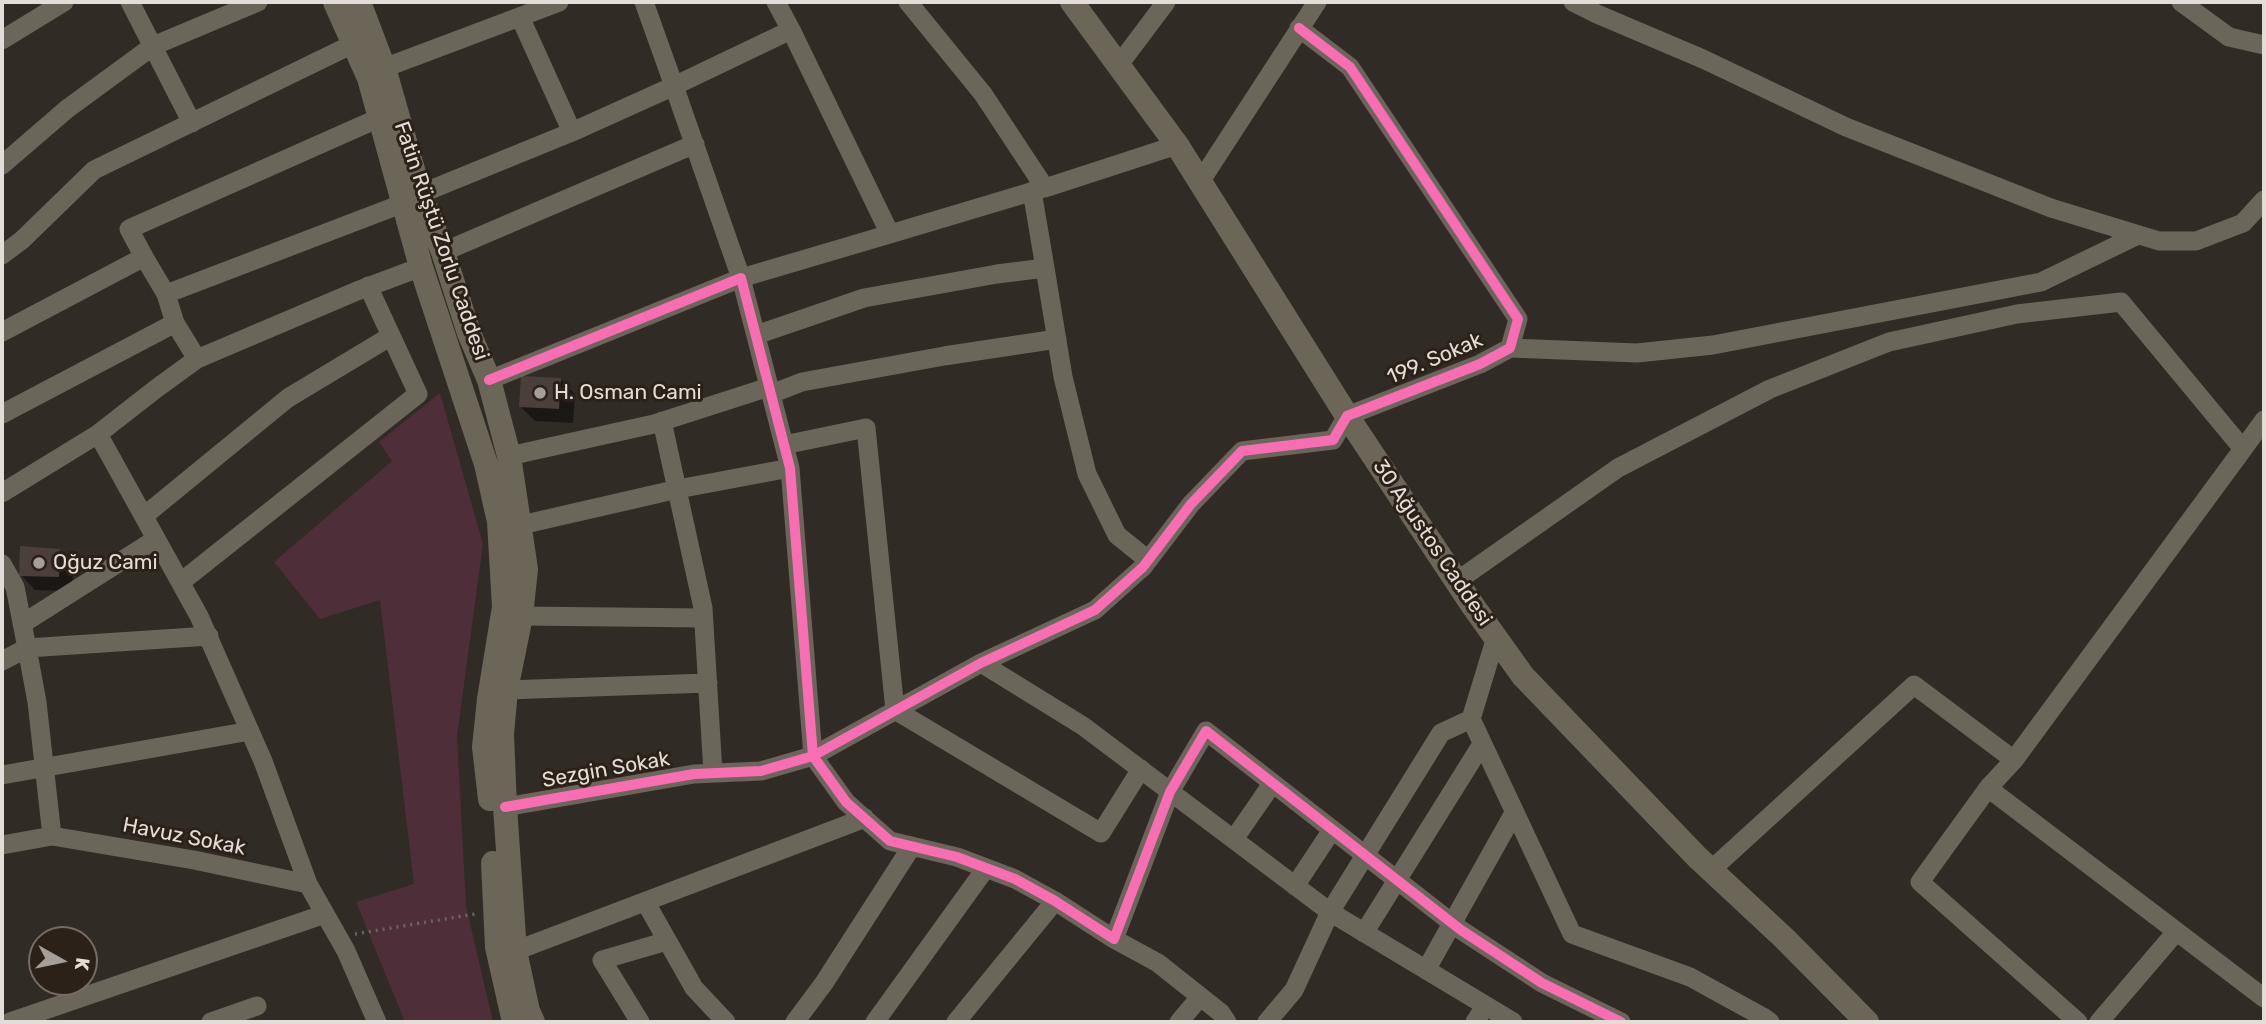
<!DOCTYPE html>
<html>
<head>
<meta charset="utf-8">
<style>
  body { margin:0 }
  #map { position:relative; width:2266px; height:1024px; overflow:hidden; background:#312b26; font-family:Rubik,sans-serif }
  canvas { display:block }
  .frame { position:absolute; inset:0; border:4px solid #e4ddd7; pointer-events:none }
  .north { position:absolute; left:28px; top:926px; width:70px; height:70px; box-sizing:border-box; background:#2c2118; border:2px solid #766c64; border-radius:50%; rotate:99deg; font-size:19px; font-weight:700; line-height:28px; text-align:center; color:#e4ddd7 }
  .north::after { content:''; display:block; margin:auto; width:24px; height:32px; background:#a59f99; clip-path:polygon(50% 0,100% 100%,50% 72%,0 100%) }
</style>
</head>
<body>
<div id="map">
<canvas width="2266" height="1024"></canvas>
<div class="frame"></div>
<div class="north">K</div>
</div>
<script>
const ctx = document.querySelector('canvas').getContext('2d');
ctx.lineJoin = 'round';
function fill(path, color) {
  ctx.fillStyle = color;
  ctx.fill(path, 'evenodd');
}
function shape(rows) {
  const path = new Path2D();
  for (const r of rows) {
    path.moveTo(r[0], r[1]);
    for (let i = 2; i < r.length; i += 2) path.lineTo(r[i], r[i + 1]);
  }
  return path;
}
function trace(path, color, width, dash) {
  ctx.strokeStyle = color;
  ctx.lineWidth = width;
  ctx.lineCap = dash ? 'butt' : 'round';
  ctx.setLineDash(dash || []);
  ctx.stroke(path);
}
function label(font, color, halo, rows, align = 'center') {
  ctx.font = font + ' Rubik,sans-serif';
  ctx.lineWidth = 6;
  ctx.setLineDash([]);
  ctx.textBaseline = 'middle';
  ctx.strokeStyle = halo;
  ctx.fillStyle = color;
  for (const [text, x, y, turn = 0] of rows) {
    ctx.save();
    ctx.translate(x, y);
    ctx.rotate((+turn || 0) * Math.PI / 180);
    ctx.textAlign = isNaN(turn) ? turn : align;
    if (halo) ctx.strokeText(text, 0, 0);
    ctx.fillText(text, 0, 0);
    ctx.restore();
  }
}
const green = shape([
  [440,393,483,544,457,736,466,906,493,1022,405,1022,356,902,414,884,380,600,320,619,274,562,392,461,379,442]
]);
const shadow = shape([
  [561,380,575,394,573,423,535,421,521,407],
  [59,551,73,565,72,591,35,590,21,575]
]);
const building = shape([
  [521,376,561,378,559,409,519,407],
  [20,546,60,549,59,577,19,576]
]);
const path = shape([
  [355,934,475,914]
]);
const minor = shape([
  [130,2,192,123],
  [776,2,791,30,674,86,741,278,890,234,791,30],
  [908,2,983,94,1045,188,1177,145],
  [1573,2,1597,14,1703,59,1846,127,2051,208,2159,241,2196,241,2243,223,2264,200],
  [2181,2,2229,37,2264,45],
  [520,17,572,132],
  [1299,28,1350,67,1518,319,1510,348,1480,364,1347,416,1333,440,1242,451,1191,504,1143,567,1095,610,981,663,813,756,846,802,890,841,957,857,1015,879,1055,901,1114,939,1170,792,1206,731,1461,930,1542,983,1621,1022],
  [2,40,64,2],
  [1118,66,1166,2],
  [384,68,559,2],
  [2,165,67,109,153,46,258,2],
  [1200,182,1317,2],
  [420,194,572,132,674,86,644,2],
  [890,234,1044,188],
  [443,252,695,144],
  [2,255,22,240,94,170,353,44],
  [144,257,166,294,404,203],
  [1045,268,1063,377,1087,474,1117,535,1148,560],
  [175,323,197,359],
  [2,332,144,257,129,229,379,118],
  [756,335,864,298,997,274,1045,268,1032,191],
  [1510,348,1637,353,1713,345,2041,282,2138,235],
  [489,380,741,278,790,468,813,756,761,771,694,774,505,807],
  [771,394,802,382,944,356,1057,339],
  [2,414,175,323,166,294],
  [662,421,703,608,713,773],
  [98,434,157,388,197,359,357,291,421,267],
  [784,445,866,428,895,710,1101,833,1141,769],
  [2243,449,2264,420],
  [509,456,654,424,769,387],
  [2,493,98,434,199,616,263,761,308,884,346,951,377,1022],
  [144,516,288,398,391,336],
  [521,525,678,489,790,468],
  [2,564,15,587,27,648,37,702,52,836],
  [1457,581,1618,468,1770,389,1889,342,2017,314,2121,302,2243,449,2014,760,1914,685,1711,870],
  [181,582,418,394,368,286],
  [521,616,703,618],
  [22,624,156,539],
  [1496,637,1471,719,1572,934,1690,977,1763,1017,1770,1022],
  [2,661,27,648,209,636],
  [981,663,1083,726,1330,912,1513,1022],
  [506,690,708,683],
  [2014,760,1988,788,2264,998],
  [2,775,250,731],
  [1988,788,1920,882,2078,1022],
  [1234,839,1272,784],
  [2,845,52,836,194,860,308,884],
  [1295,886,1332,830],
  [646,903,694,988,726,1022],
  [1364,933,1482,744],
  [1114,939,1158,963,1221,1013,1227,1022],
  [515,951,865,818],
  [1426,970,1514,813],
  [10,1022,325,914],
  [211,1022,257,1006],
  [640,1022,602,960,667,941],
  [795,1022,824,983,912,846],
  [875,1022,986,868],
  [956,1022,1055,901],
  [1179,1022,1200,997],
  [1267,1022,1294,990,1330,912,1441,733,1471,719],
  [1475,1022,1485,1006],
  [2099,1022,2176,932]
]);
const major = shape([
  [335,2,369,78,421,267,486,464,499,522,504,607,489,699,484,747,490,799],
  [359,2,384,68,420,194,443,252,469,333,489,380,509,456,526,569,521,616,506,690,502,734,505,807,515,951,528,1011,533,1022],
  [1072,2,1177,145,1347,416,1473,606,1523,676,1697,857,1785,939,1867,1022],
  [493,863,497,947,514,1022]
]);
const cycleway = shape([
  [1299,28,1350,67,1518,319,1510,348,1480,364,1347,416,1333,440,1242,451,1191,504,1143,567,1095,610,981,663,813,756,846,802,890,841,957,857,1015,879,1055,901,1114,939,1170,792,1206,731,1461,930,1542,983,1621,1022],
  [489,380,741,278,790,468,813,756,761,771,694,774,505,807]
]);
const markers = [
  [540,393,7,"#a59f99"],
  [39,563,7,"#a59f99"]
];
const streetNames = [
  ["Fatin Rüştü Zorlu Caddesi",441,241,71],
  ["199. Sokak",1435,359,-23],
  ["30 Ağustos Caddesi",1432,543,56],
  ["Sezgin Sokak",606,770,-10],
  ["Havuz Sokak",184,837,11]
];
const poiNames = [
  ["H. Osman Cami",554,393],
  ["Oğuz Cami",53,563]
];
fill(green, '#4e2e39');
fill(shadow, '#0007');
fill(building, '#4b3f3b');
trace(path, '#6a665d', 3.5, [2, 5]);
trace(minor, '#6b665a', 19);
trace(major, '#6c6658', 24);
trace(cycleway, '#f96db3', 10);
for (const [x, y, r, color] of markers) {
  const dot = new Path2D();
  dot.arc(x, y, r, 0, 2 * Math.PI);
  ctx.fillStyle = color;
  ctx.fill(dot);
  trace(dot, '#2c2118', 2.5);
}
label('21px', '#e4ddd7', '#2c2118', streetNames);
label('21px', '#e4ddd7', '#2c2118', poiNames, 'left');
</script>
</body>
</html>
